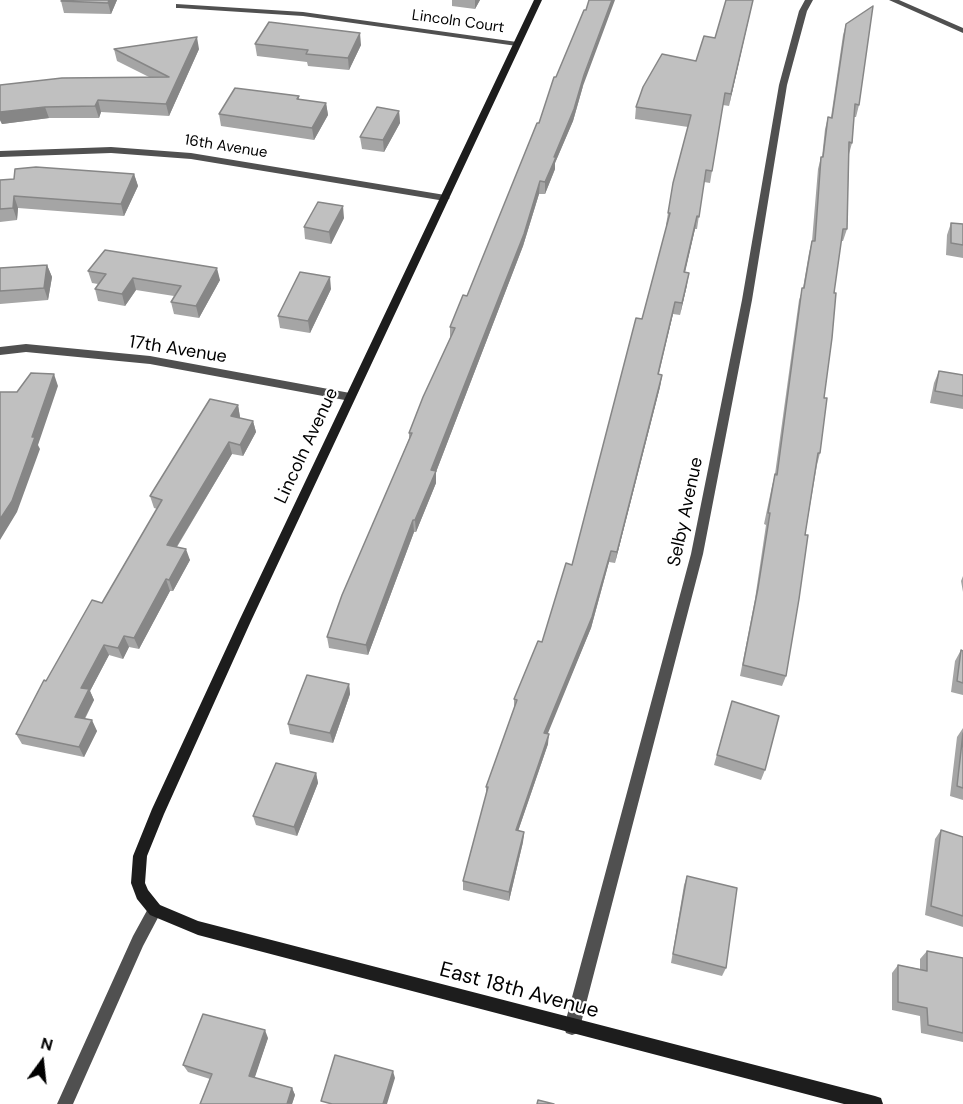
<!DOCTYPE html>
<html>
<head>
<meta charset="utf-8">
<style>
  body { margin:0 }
  #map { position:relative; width:963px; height:1104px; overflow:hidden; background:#fff; font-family:"DM Sans",sans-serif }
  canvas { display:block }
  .north { position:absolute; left:12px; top:1032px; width:60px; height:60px; -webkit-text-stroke:4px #fff; paint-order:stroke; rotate:15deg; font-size:16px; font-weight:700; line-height:24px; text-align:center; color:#000 }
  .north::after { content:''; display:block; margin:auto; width:21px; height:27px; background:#000; clip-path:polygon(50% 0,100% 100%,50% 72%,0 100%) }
</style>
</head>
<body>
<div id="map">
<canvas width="963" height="1104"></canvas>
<div class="north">N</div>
</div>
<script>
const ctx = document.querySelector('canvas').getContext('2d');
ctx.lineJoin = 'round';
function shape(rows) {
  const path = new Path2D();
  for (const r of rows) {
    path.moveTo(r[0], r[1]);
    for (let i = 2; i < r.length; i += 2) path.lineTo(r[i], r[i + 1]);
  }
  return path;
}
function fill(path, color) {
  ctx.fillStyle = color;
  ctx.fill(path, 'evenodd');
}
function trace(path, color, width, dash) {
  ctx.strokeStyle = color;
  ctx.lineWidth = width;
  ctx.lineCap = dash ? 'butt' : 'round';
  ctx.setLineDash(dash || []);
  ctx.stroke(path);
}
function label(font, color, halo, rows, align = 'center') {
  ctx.font = font + ' "DM Sans",sans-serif';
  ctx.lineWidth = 4.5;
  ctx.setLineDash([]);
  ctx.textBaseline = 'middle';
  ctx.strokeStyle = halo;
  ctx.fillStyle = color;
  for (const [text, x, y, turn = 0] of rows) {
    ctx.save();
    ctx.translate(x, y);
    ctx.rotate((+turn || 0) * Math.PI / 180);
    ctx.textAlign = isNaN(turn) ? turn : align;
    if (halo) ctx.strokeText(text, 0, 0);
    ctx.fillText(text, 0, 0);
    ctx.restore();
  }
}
const street = shape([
  [805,0,813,0,807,11,787,85,752,300,703,554,580,1027,578,1033,572,1035,566,1033,564,1027,691,554,742,300,779,85,799,11,805,0],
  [889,0,899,0,963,28,963,33,889,0],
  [176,4,303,12,517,42,521,44,517,46,303,16,179,8,176,8,176,4],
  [111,147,191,153,445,195,450,198,445,201,191,159,111,153,0,157,0,151,111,147],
  [26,344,150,356,350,393,355,397,350,401,150,364,26,352,0,355,0,347,26,344],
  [155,903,160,905,162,910,143,946,73,1104,57,1104,133,936,150,905,155,903]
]);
const secondary = shape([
  [534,0,542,0,251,621,164,814,147,856,145,883,148,890,160,905,198,921,875,1096,881,1098,883,1104,844,1104,198,935,150,915,137,899,131,883,133,856,152,809,239,621,534,0]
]);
const wall = shape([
  [117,0,111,14,64,13,61,1],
  [452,0,480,0,475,9,452,6],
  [726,0,753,0,729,106,723,105,710,183,704,182,697,229,695,229,685,273,687,285,680,315,673,314,658,374,662,375,660,387,615,563,609,562,591,628,547,733,548,744,518,831,524,832,523,842,509,901,463,890,463,881,486,796,486,787,514,710,514,699,542,642,572,565,642,319,667,225,666,225,673,183,688,127,635,119,636,107,696,61,715,38],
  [846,24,859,105,856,117,854,117,852,143,849,154,847,229,843,241,841,241,834,293,824,398,820,453,817,465,805,535,786,676,782,686,740,676,755,599,766,525,764,524,772,486,775,474,799,300,803,288,809,253,812,241,818,169,821,157,822,157,825,129,828,117,831,117,843,35],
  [255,44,361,45,349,70,308,66,307,62,257,56],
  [114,49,199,49,169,116,101,112,99,118,49,118,2,124,0,120,0,85,149,77,117,61],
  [583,86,573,121,555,163,555,169,545,194,539,194,523,246,436,472,436,483,416,532,414,532,368,655,329,648,327,637,409,439,409,433,450,338,450,327,467,296,539,123],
  [299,96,299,100,326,103,328,115,314,140,221,126,219,114],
  [399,111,400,123,384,152,362,149,360,137],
  [134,174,138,186,124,216,18,208,17,220,0,222,0,180],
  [344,218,331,244,305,239,304,227],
  [951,223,963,224,963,275,963,258,946,255,947,235],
  [47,265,52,277,48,300,0,304,0,268],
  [88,271,220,280,199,318,174,314,171,302,174,296,136,290,125,306,98,301,95,289,98,284,92,283],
  [331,289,310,333,280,328,278,316],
  [939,371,963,375,963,409,930,403,934,383],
  [238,405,240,418,253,421,256,432,243,456,232,454,177,547,190,560,173,591,170,591,139,649,129,647,123,659,109,655,90,691,94,700,85,719,97,731,84,757,22,744,16,734,46,681,102,603,157,509,154,508,150,496],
  [963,576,963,592,961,581],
  [961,650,963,651,963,695,951,692,955,661],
  [349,684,350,694,333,743,290,734,288,724],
  [732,701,765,770,761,780,714,765],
  [963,728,963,800,950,796,957,737],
  [316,773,318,783,297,836,256,825,253,816],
  [941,830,963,837,963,927,925,915,935,839],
  [687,876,726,968,722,976,671,963,684,885],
  [927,951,963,958,963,1042,921,1033,920,1016,892,1010,892,973,898,965,920,969,920,959],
  [268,1038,254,1078,292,1088,295,1095,292,1104,200,1104,210,1079,188,1072,183,1065]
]);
const shadedWall = shape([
  [109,0,117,0,111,14,108,3],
  [475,0,480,0,475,9],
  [612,0,615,0,583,86,573,121,555,163,555,169,545,194,545,182,554,157],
  [753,0,729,106,731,94],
  [360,33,361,45,349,70,348,58],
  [197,37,199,49,169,116,166,104],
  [98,100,101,112,99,118,95,106],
  [326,103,328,115,314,140,312,128],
  [45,107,49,118,2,124,0,120,0,112],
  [399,111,400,123,384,152,383,140],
  [134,174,138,186,124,216,121,204],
  [540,181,539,194,523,246,436,472,436,483,416,532,415,520,431,470],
  [14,196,18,208,17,220,13,208],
  [343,206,344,218,331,244,329,232],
  [697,216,695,229,682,284,684,272],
  [47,265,52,277,48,300,44,288],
  [217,268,220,280,199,318,196,306],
  [689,273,687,285,680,315,682,303],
  [330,277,331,289,310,333,308,321],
  [133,278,136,290,125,306,122,294],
  [675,302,673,314,656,386,658,374],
  [54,374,58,386,38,445,40,449,17,512,0,540,0,519,32,437],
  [662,375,660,387,615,563,617,552],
  [238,405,240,417,234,428,231,416],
  [253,421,256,432,243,456,240,445],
  [229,442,232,454,171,556,167,545],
  [413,520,414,532,368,655,366,645],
  [186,549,190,560,173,591,169,580],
  [611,551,609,562,591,628,544,743,544,733],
  [166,579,170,591,139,649,134,638],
  [124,636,129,647,123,659,118,648],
  [104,645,109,655,90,691,94,700,80,727,75,717,81,688],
  [349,684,350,694,333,743,330,733],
  [92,720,97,731,84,757,79,747],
  [549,734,548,744,515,840,516,830],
  [316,773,318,783,297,836,294,827],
  [524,832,523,842,509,901,509,892],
  [265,1030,268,1038,253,1083,249,1076],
  [393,1071,395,1078,387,1104,383,1104],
  [292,1088,295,1095,292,1104,287,1104]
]);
const building = shape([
  [62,0,109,0,108,3,61,1,62,0],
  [589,0,612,0,584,75,574,109,554,157,556,157,545,182,540,181,524,234,431,470,436,471,415,520,413,520,366,645,327,637,342,595,412,433,409,433,423,397,455,328,450,327,463,295,467,296,537,123,539,123,554,77,556,77,584,10,586,10,589,0],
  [726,0,753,0,731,94,725,93,712,171,706,170,699,217,697,216,684,272,689,273,682,303,675,302,658,374,662,375,617,552,611,551,592,617,544,733,549,734,516,830,524,832,509,892,463,881,488,787,486,787,517,700,514,699,538,641,542,642,566,563,572,565,636,318,642,319,670,213,668,213,673,183,691,115,636,107,643,87,662,54,696,61,704,36,715,38,726,0],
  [873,6,859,105,855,104,852,143,849,142,847,229,843,229,834,293,836,293,832,338,824,398,827,398,820,453,818,453,805,535,808,535,799,599,786,676,743,665,758,588,770,513,768,513,775,474,777,475,802,288,804,288,812,241,815,241,821,157,823,157,828,117,832,118,846,24,873,6],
  [269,22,360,33,348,58,306,54,308,50,255,44,269,22],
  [197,37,166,104,98,100,95,106,45,107,0,112,0,85,62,78,169,77,114,49,197,37],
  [235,88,299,96,297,99,326,103,312,128,219,114,235,88],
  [377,107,399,111,383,140,360,137,377,107],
  [36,167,134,174,121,204,14,196,13,208,0,209,0,180,14,179,15,169,36,167],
  [318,202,343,206,329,232,304,227,318,202],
  [951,223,963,224,963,245,951,243,951,223],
  [105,250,217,268,196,306,171,302,181,286,133,278,122,294,95,289,106,274,88,271,105,250],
  [47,265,44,288,0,291,0,268,47,265],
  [300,272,330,277,308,321,278,316,300,272],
  [939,371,963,375,963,396,935,391,939,371],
  [31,373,54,374,32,437,35,437,12,501,0,519,0,392,17,392,31,373],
  [210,399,238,405,231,416,253,421,240,445,229,442,167,545,186,549,169,580,166,579,134,638,124,636,118,648,104,645,81,688,89,689,75,717,92,720,79,747,16,734,44,680,46,681,92,600,102,603,162,500,150,496,210,399],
  [961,650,963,651,963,683,957,681,961,650],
  [307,675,349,684,330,733,288,724,307,675],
  [732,701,779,716,765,770,717,755,732,701],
  [963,733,963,788,957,786,963,733],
  [276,763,316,773,294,827,253,816,276,763],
  [941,830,963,837,963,916,931,906,941,830],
  [687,876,737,888,726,968,673,954,687,876],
  [927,951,963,958,963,1033,928,1025,927,1008,898,1002,898,965,927,971,927,951],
  [203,1014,265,1030,249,1076,292,1088,287,1104,200,1104,212,1074,183,1065,203,1014],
  [335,1055,393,1071,383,1104,332,1104,321,1101,335,1055],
  [538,1100,554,1104,537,1104,538,1100]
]);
const farStreetnames = [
  ["Lincoln Court",458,22,8],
  ["16th Avenue",226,147,9]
];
const streetNames = [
  ["17th Avenue",178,350,9],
  ["Lincoln Avenue",307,446,-65],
  ["Selby Avenue",686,512,-78]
];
const nearStreetnames = [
  ["East 18th Avenue",519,991,15]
];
fill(street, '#505050');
fill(secondary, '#1d1d1d');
fill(wall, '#a5a5a5');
fill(shadedWall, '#868686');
fill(building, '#c0c0c0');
trace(building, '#868686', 1.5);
label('15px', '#000', '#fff', farStreetnames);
label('18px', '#000', '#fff', streetNames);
label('21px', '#000', '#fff', nearStreetnames);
</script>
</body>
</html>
